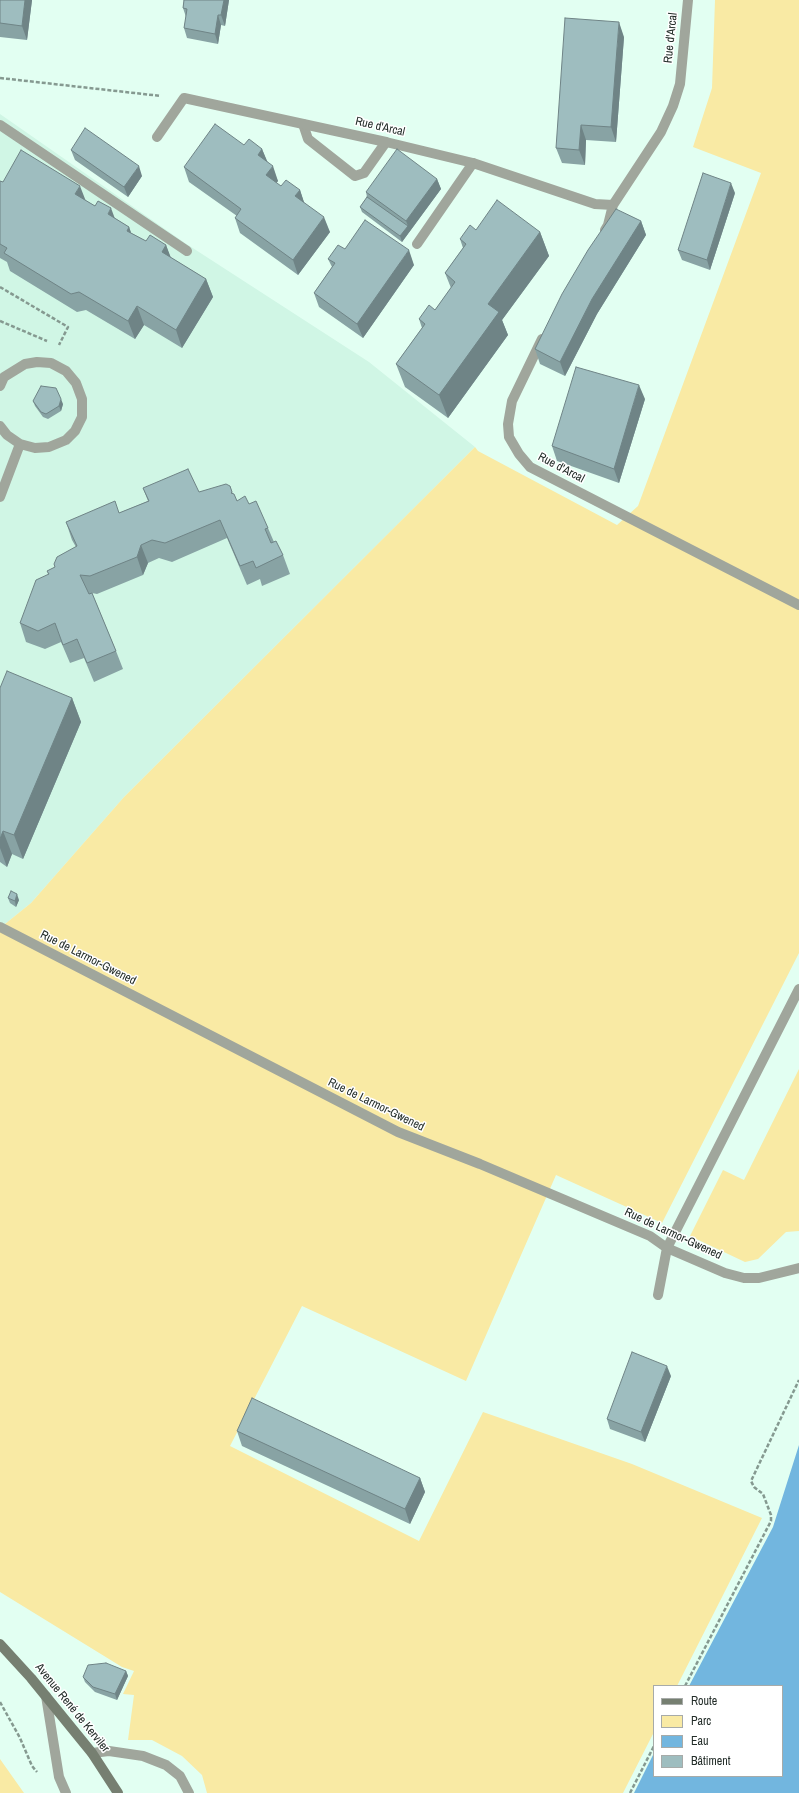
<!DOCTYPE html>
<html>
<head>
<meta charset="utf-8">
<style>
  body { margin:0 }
  #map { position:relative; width:799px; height:1793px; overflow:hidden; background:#e2fff2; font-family:"Archivo Narrow",sans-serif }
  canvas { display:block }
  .legend { position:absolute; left:653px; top:1685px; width:130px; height:92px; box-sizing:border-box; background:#fff; border:1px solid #a7aba9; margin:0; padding:5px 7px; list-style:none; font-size:12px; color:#232d29 }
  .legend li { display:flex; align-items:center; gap:8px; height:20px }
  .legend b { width:20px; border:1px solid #a7aba9 }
</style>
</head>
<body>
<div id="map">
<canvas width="799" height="1793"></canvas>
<ul class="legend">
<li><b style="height:5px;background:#767f71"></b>Route</li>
<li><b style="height:11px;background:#f9eaa4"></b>Parc</li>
<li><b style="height:11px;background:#72b6df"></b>Eau</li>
<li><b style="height:11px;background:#9ebdbf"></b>Bâtiment</li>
</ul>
</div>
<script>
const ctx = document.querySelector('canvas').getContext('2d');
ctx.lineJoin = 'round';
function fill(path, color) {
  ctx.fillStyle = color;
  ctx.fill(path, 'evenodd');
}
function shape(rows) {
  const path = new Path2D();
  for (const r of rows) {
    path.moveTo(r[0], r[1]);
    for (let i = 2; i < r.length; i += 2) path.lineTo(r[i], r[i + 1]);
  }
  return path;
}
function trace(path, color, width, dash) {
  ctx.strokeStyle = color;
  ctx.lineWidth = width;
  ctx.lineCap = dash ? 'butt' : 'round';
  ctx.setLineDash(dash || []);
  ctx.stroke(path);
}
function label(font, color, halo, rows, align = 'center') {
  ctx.font = font + ' "Archivo Narrow",sans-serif';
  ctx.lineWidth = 3;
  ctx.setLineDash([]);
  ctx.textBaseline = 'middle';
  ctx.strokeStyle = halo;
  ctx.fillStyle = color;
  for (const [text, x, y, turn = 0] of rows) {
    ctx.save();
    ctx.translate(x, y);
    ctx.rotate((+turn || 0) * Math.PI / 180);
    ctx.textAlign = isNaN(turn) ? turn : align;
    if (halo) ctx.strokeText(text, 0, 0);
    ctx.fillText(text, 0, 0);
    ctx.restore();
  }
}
const built = shape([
  [0,114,185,243,369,362,475,447,124,797,31,903,0,928]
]);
const green = shape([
  [715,0,799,0,799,953,662,1223,556,1175,466,1381,302,1306,230,1446,419,1541,483,1412,632,1464,762,1518,677,1686,654,1686,654,1732,623,1793,207,1793,202,1775,182,1756,152,1740,128,1740,134,1695,123,1694,134,1671,122,1667,0,1592,0,928,31,903,124,797,475,447,478,451,617,525,638,506,761,173,693,147,712,88],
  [799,1069,799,1231,786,1232,758,1259,745,1262,690,1236,723,1170,744,1180],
  [0,1759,24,1793,0,1793]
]);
const water = shape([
  [799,1445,799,1793,634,1793,654,1753,654,1776,782,1776,782,1686,689,1686,773,1527]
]);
const path = shape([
  [0,78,161,96],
  [0,287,68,327,59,345],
  [0,321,47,341],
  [685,1686,771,1521,771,1515,763,1494,754,1487,751,1481,799,1380],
  [0,1702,20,1738,32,1766,37,1772],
  [630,1793,654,1746]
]);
const lane = shape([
  [303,124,308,139,355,176,364,173,386,142],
  [0,125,187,251],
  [417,244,473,163],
  [0,386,4,377,25,364,37,362,51,363,66,371,76,383,82,399,82,417,75,431,66,440,49,447,35,448,20,444,7,435,0,426],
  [0,497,20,444],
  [0,927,398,1132,480,1164,650,1236,667,1248,725,1273,744,1278,759,1278,799,1268],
  [658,1295,667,1248,799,989]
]);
const street = shape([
  [157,137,184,98,386,142,473,163,595,204,613,205],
  [605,230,608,225,613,205,661,132,673,106,680,84,688,0],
  [542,339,512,401,508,424,509,437,519,454,530,467,799,605],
  [46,1696,59,1777,66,1793],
  [92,1753,109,1751,143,1756,166,1765,180,1776,189,1793]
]);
const secondary = shape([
  [0,1644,31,1678,92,1753,118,1793]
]);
const wall = shape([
  [0,0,32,0,27,40,0,37],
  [184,0,229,0,225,26,221,25,218,44,187,38,184,28,186,17,183,8],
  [624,37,616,142,586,140,585,165,562,163,556,148],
  [244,145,262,149,267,162,278,181,276,183,281,186,300,190,304,203,330,232,298,275,240,233,235,218,237,216,189,182,184,167],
  [71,150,142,176,128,197,75,160],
  [437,179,441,189,402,242,362,212,360,207,367,197,366,192],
  [0,181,3,182,85,200,129,227,131,233,146,241,166,245,170,257,206,279,213,297,182,348,144,325,135,339,86,310,77,312,10,271,7,262,0,258],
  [735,193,710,270,682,260,678,250],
  [641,221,646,235,597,314,565,376,540,364,535,349],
  [476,230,540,232,549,256,502,320,508,335,448,418,405,387,396,364,422,328,419,319,435,310,451,288,445,273,463,248,460,239],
  [345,249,414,265,363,338,319,307,314,293,332,267,328,259],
  [645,399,619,483,557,461,552,446],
  [33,401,63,404,61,411,48,419,43,417,35,406],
  [230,486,233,494,237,501,249,504,268,528,274,542,283,555,290,574,262,586,260,579,247,585,227,538,172,562,159,558,148,563,143,575,97,594,92,593,116,651,123,669,94,682,84,658,70,663,61,642,45,649,26,642,20,623,48,574,47,571,55,567,54,564,76,547,72,540,66,522,119,513,148,501,143,488,199,492],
  [0,688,72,698,81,722,23,859,12,854,7,867,0,862],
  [8,898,19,900,16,907,10,903],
  [671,1376,645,1442,610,1429,607,1419],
  [237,1431,420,1478,425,1492,410,1524,242,1446],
  [126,1671,128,1676,117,1700,95,1692,85,1682,83,1677]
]);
const shadedWall = shape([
  [25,0,32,0,27,40,22,26],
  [224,0,229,0,225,26,221,15],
  [218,15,221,25,218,44,215,34],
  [619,22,624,37,616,142,611,127],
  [581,125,586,140,585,165,579,150],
  [262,149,268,163,258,155],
  [139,166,142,176,128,197,124,187],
  [273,166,278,181,271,190,266,175],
  [437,179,441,189,402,242,400,236,408,226,406,221],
  [731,183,735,193,710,270,707,260],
  [80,186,87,204,75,194],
  [300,190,305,205,295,196],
  [111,208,118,227,108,214],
  [324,217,330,232,298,275,293,260],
  [641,221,646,235,597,314,565,376,560,362,592,299],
  [129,227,136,246,127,231],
  [540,232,549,256,502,320,508,335,448,418,439,395,488,304],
  [166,245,173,263,162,252],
  [409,250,414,265,363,338,357,324],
  [206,279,213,297,182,348,176,330],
  [137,306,144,325,135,339,128,321],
  [639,385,645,399,619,483,614,469],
  [61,399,63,404,61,411,59,406],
  [141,545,148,563,143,575,137,557],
  [72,698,81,722,23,859,14,835],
  [3,831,12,854,7,867,0,848,0,839],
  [17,894,19,900,16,907,15,901],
  [667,1366,671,1376,645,1442,641,1432],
  [420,1478,425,1492,410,1524,405,1509],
  [126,1671,128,1676,117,1700,115,1694]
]);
const building = shape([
  [0,0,25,0,22,26,0,23,0,0],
  [184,0,224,0,221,15,218,15,215,34,184,28,187,9,183,8,184,0],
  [565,18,619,22,611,127,581,125,579,150,556,148,565,18],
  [215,124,244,145,249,139,262,149,258,155,273,166,266,175,281,186,286,180,300,190,295,196,324,217,293,260,235,218,241,209,184,167,215,124],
  [85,128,139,166,124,187,71,150,85,128],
  [397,149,437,179,406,221,366,192,397,149],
  [21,150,80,186,75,194,95,206,98,201,111,208,108,214,129,227,127,231,146,241,150,235,166,245,162,252,206,279,176,330,137,306,128,321,79,292,71,294,4,253,7,248,0,244,0,181,3,182,21,150],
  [703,173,731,183,707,260,678,250,703,173],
  [367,197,408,226,400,236,360,207,367,197],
  [497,200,540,232,488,304,499,312,439,395,396,364,425,324,419,319,429,305,435,310,455,282,445,273,466,244,460,239,470,225,476,230,497,200],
  [616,209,641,221,592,299,560,362,535,349,562,294,588,250,616,209],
  [365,220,409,250,357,324,314,293,335,263,328,259,338,245,345,249,365,220],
  [576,367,639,385,614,469,552,446,576,367],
  [41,386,56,388,61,399,59,406,46,414,41,412,33,401,41,386],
  [188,469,199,492,226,484,230,486,232,492,231,493,234,494,237,501,245,496,249,504,256,501,268,528,265,529,271,543,276,541,283,555,256,568,253,561,240,566,220,520,165,543,152,540,141,545,137,557,90,576,80,575,89,594,92,593,116,651,87,663,77,639,63,645,55,623,38,631,20,623,36,580,49,574,47,571,55,567,54,564,57,557,77,546,66,522,115,501,119,513,149,501,143,488,188,469],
  [7,671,72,698,14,835,3,831,0,839,0,688,7,671],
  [11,891,17,894,15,901,8,898,11,891],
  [632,1352,667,1366,641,1432,607,1419,632,1352],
  [252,1398,420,1478,405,1509,237,1431,252,1398],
  [106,1663,126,1671,115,1694,93,1687,83,1677,88,1665,106,1663]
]);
const streetNames = [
  ["Rue d'Arcal",671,38,-84],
  ["Rue d'Arcal",380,127,13],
  ["Rue d'Arcal",561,468,28],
  ["Rue de Larmor-Gwened",88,958,27],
  ["Rue de Larmor-Gwened",376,1105,26],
  ["Rue de Larmor-Gwened",673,1234,25],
  ["Avenue René de Kerviler",72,1708,51]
];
fill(built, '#d0f6e5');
fill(green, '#f9eaa4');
fill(water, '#72b6df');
trace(path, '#859990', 2.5, [4, 2]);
trace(lane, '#a0a69c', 10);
trace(street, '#a0a69c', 10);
trace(secondary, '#767f71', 10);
fill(wall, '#88a3a4');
fill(shadedWall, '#6f8486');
fill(building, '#9ebdbf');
trace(building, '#6f8486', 1);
label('12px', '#232d29', '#fff', streetNames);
</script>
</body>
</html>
